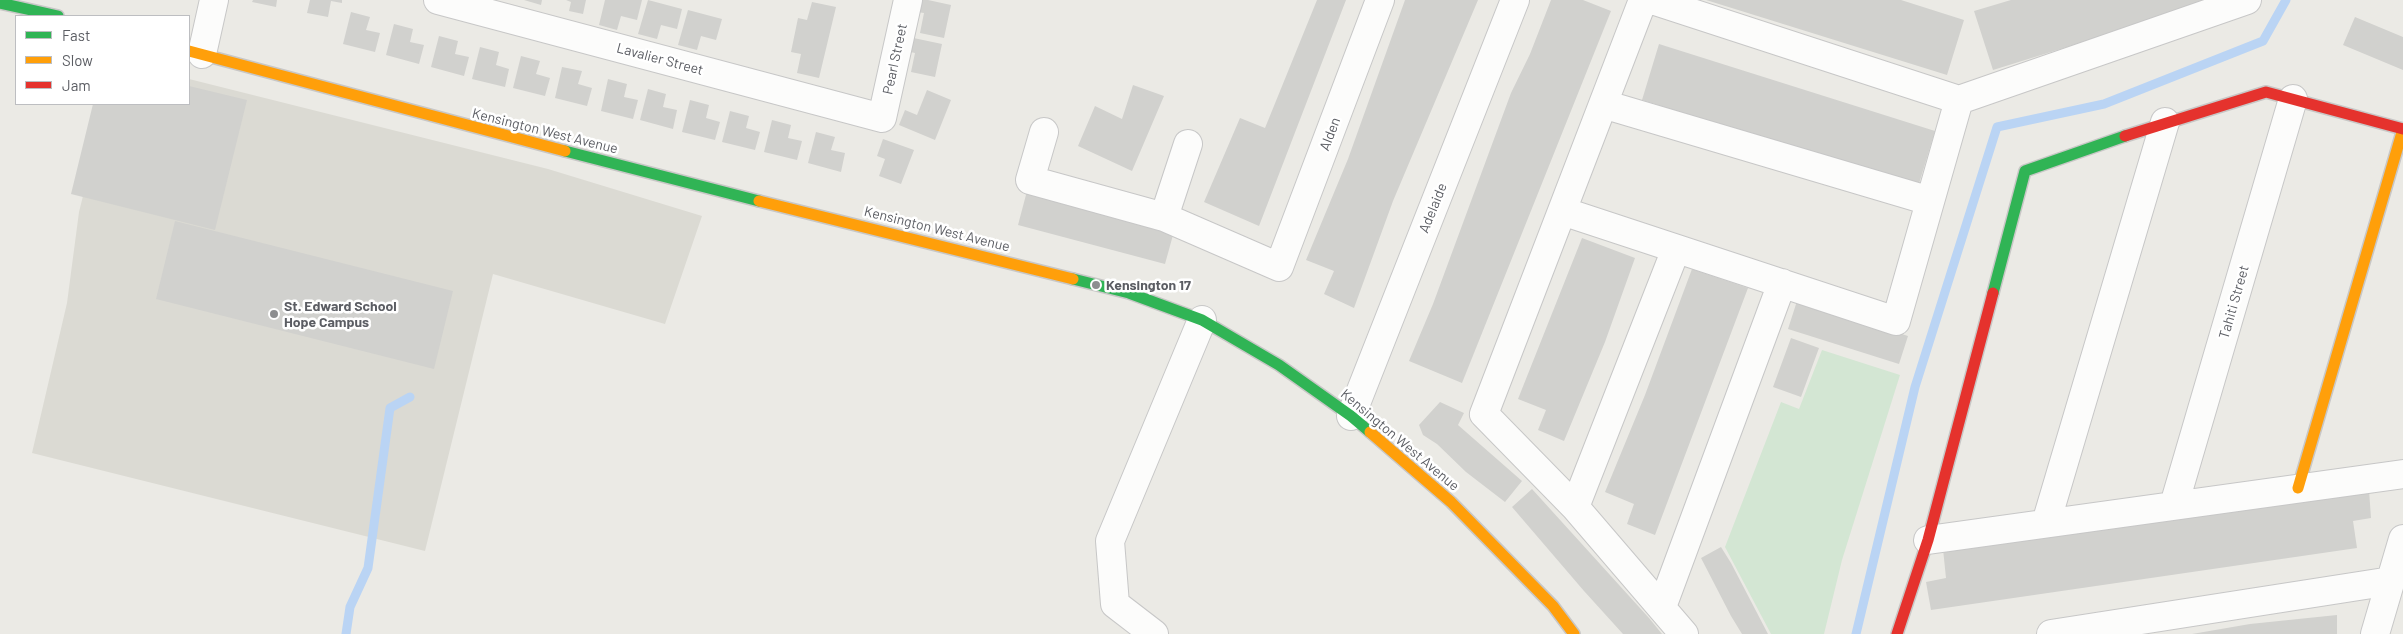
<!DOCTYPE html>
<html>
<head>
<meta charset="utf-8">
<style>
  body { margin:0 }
  #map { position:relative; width:2403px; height:634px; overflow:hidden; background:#ebeae5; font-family:Barlow,sans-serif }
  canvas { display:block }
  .legend { position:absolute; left:15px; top:15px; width:175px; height:90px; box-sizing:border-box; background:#fff; border:1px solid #bdbec1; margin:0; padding:6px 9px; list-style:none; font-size:15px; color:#5b5d63 }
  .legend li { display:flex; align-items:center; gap:10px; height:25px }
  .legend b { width:25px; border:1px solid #bdbec1 }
</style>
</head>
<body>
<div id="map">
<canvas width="2403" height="634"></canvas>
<ul class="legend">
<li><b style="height:6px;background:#30b455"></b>Fast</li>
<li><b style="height:6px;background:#ff9f0a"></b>Slow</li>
<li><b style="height:6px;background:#e5322d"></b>Jam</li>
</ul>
</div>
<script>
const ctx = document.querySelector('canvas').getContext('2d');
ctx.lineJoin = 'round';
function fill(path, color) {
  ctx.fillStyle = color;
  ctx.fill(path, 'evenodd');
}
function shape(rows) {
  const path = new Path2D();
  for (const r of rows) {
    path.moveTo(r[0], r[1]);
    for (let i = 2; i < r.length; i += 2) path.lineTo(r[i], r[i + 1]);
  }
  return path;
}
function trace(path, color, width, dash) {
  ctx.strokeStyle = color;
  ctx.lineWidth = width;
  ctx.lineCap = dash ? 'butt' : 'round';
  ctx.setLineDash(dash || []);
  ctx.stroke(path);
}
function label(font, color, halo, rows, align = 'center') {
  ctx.font = font + ' Barlow,sans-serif';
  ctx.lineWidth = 5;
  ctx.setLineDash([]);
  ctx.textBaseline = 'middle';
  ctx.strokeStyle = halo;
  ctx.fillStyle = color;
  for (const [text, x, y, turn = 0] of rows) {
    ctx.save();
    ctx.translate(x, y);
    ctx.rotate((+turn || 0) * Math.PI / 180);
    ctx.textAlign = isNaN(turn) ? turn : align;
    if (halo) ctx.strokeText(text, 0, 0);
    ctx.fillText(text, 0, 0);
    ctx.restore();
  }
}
const education = shape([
  [189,79,548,169,702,216,665,324,493,274,425,551,32,453,67,303,79,212,106,104,189,104]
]);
const green = shape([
  [1822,350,1900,375,1842,560,1824,634,1771,634,1725,547,1781,402,1799,409]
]);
const stream = shape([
  [346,634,350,607,368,568,390,408,410,397],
  [1856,634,1915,387,1997,127,2104,104,2263,41,2286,0]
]);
const building = shape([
  [253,0,277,0,276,7,252,2],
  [310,0,342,0,342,3,331,1,328,17,307,13],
  [524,0,542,0,541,5],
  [566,0,586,0,583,14,569,11,571,2],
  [605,0,642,0,637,20,621,16,617,30,599,25],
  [648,0,682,9,677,29,661,25,657,39,638,34],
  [913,0,928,0,951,5,944,38,920,33,924,13,910,11],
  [1317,0,1346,0,1259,226,1204,202,1240,118,1265,128],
  [1405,0,1478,0,1393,201,1354,308,1324,294,1334,271,1306,260,1348,159],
  [1551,0,1583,0,1611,11,1462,383,1409,361,1433,304,1511,93,1530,54],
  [1706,0,1901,0,1964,20,1947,75],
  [2011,0,2218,0,1993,70,1974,11],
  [812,2,836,7,819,78,797,73,801,54,791,52,798,18,807,20],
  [688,10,722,19,716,40,701,36,697,50,678,45],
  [351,12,370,17,366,30,380,33,375,52,343,44],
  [2355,17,2403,37,2403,70,2343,45],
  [394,24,413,29,410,42,424,45,419,64,386,55],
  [439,36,458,41,455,54,469,57,464,76,431,67],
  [904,36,942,44,935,77,911,72,915,53,901,50],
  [1659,44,1935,131,1918,187,1642,100],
  [480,47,499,52,496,65,509,69,505,87,472,79],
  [521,56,540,61,536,74,550,78,545,96,513,88],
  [562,67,582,71,578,84,592,88,587,106,555,98],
  [608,79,627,84,624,97,638,100,633,119,601,111],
  [1133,85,1164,96,1132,171,1078,146,1095,106,1122,119],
  [189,86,247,100,215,230,71,194,93,104,189,104],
  [648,89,666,94,663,107,677,110,673,129,640,120],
  [927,90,951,100,935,140,899,125,905,110,917,115],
  [690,100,709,105,706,118,720,122,715,140,682,132],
  [730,111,749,116,746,128,760,132,755,150,722,142],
  [772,120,791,125,788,138,802,141,797,160,764,152],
  [816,132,835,137,831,150,845,153,841,172,808,163],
  [883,139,914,150,901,184,879,176,885,159,877,156],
  [1027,191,1173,235,1165,264,1018,225],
  [175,221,453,291,434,369,156,299],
  [1582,238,1635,258,1605,342,1564,441,1538,430,1546,410,1518,399],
  [1692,269,1748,288,1655,535,1627,524,1634,504,1605,492,1645,395],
  [1797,301,1908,336,1899,364,1788,329],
  [1791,338,1819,348,1801,397,1773,387],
  [1440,402,1464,413,1458,425,1522,481,1505,502,1466,472,1437,444,1423,435,1419,425],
  [1532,489,1649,618,1662,634,1623,634,1584,591,1512,507],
  [2369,490,2371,518,2353,521,2357,548,1931,610,1926,582,1946,578,1943,549],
  [1721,547,1731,563,1768,634,1742,634,1731,616,1701,558],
  [2337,615,2337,634,2192,634,2250,624]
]);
const street = shape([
  [438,0,882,118,908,0],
  [1643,0,1484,414,1575,507,1684,634],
  [1652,0,1959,100,2247,0],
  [202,54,214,0],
  [1603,104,1930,201],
  [1044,132,1030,180,1164,217,1279,267,1380,0],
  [1562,211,1896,321,1959,100],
  [1164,217,1188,144],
  [1351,416,1515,0],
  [2174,505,2293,99],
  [1575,507,1676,249],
  [2046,523,2165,122],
  [1928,540,2403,474],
  [1662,607,1782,283],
  [1154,634,1115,604,1110,541,1202,320],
  [2051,634,2391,581],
  [2375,634,2403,539]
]);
const fast = shape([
  [0,3,58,16],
  [565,151,759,201],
  [1073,279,1129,293,1202,320,1279,365,1351,416,1370,432],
  [1993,293,2025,171,2125,136]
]);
const slow = shape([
  [189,51,565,151],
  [759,201,1073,279],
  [1370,432,1451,502,1553,606,1574,634],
  [2298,488,2403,129]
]);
const jam = shape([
  [2125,136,2266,92,2403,129],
  [1897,634,1928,540,1993,293]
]);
const markers = [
  [1096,285,5,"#8d8e90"],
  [274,314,5,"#8d8e90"]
];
const streetNames = [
  ["Lavalier Street",660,59,15],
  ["Pearl Street",895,59,-78],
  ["Kensington West Avenue",545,131,14],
  ["Alden",1330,134,-69],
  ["Adelaide",1433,208,-68],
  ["Kensington West Avenue",937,229,14],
  ["Tahiti Street",2234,302,-74],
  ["Kensington West Avenue",1400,440,40]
];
const poiNames = [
  ["Kensington 17",1106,285],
  ["St. Edward School",284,306],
  ["Hope Campus",284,322]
];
fill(education, '#dbdad3');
fill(green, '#d3e6d3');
trace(stream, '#bad4f4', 9);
fill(building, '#d1d1ce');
trace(street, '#c7c7c7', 30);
trace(fast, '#c8c7c6', 14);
trace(slow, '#c8c7c6', 14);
trace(jam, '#c8c7c6', 14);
trace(street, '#fcfcfb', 28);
trace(fast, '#30b455', 11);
trace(slow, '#ff9f0a', 11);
trace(jam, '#e5322d', 11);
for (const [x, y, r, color] of markers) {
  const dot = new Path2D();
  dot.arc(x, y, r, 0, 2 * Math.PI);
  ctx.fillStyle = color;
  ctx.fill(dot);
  trace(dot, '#fff', 2);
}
label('14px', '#5b5d63', '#fff', streetNames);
label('bold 14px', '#5b5d63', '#fff', poiNames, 'left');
</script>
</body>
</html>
